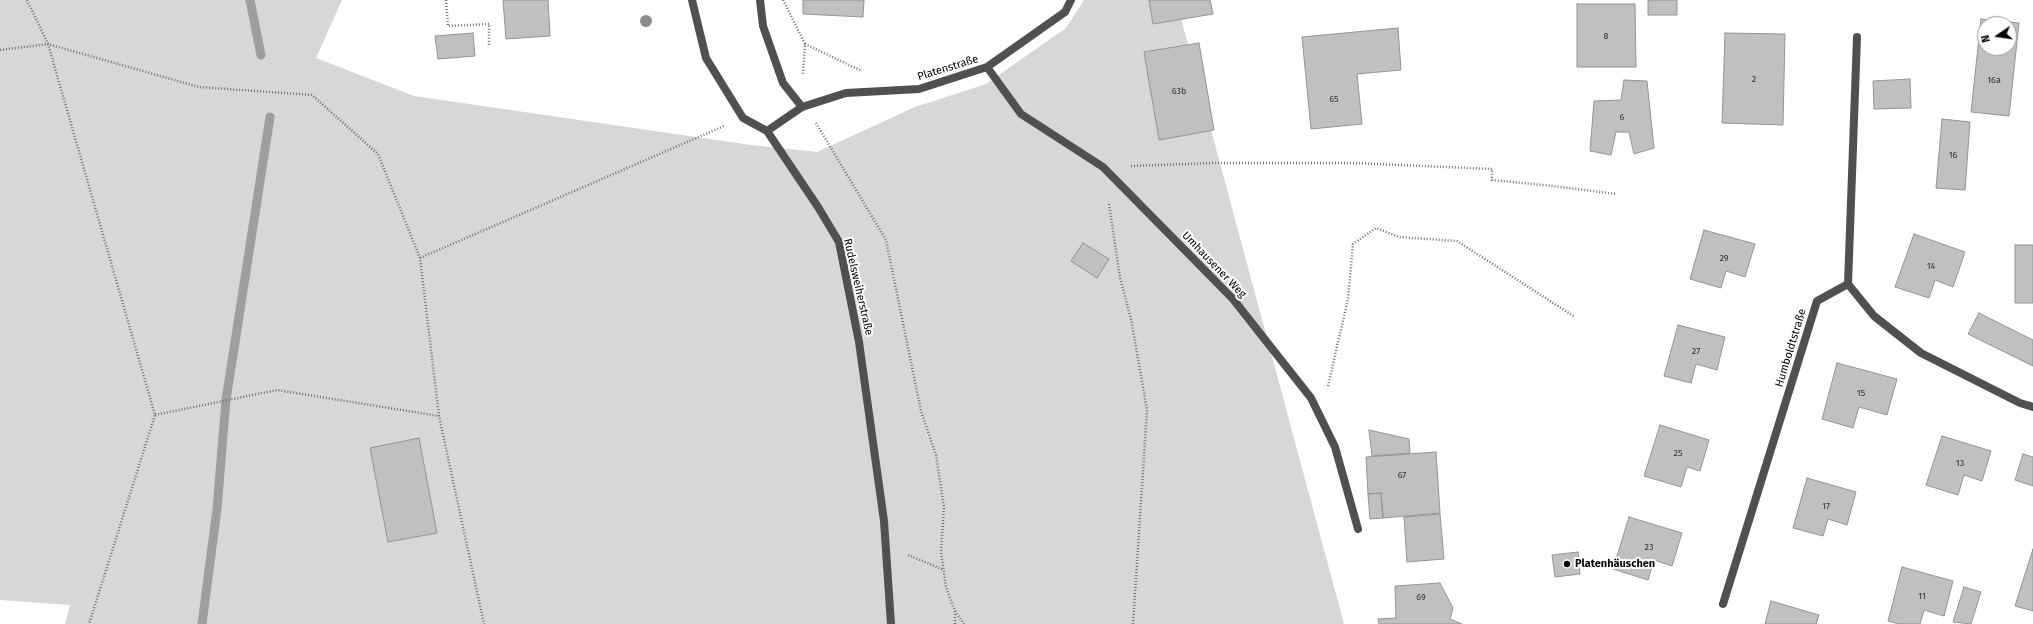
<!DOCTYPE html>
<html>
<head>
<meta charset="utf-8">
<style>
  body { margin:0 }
  #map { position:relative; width:2033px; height:624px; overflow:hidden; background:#fff; font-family:"Fira Sans",sans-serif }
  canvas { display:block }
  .north { position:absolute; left:1977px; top:16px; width:40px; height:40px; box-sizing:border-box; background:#fff; border:1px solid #999; border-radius:50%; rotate:257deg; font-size:11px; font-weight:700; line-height:16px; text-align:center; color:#000 }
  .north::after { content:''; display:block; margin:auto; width:14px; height:18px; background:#000; clip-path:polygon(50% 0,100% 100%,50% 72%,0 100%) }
</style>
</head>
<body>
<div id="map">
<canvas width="2033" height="624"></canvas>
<div class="north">N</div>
</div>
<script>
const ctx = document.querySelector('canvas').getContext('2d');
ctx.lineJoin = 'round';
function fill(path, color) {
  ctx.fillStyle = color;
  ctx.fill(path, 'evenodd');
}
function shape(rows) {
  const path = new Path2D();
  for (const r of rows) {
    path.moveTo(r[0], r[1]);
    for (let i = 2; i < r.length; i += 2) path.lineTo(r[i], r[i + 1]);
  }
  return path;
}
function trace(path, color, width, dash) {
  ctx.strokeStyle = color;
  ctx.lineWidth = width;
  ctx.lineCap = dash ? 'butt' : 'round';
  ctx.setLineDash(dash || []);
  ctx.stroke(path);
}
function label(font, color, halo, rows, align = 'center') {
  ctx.font = font + ' "Fira Sans",sans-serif';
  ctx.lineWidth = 4;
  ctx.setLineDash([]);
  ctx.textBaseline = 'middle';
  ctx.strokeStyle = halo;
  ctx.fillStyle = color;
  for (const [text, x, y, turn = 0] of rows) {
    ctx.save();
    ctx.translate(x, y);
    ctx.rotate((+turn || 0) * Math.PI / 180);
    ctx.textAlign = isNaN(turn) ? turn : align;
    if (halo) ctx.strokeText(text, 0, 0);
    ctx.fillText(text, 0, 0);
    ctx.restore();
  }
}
const green = shape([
  [0,0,342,0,316,58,414,96,751,145,817,152,915,107,986,84,1066,28,1084,0,1176,0,1344,624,65,624,70,605,0,600]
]);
const stream = shape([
  [250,0,261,55],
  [202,624,217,509,226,400,270,117]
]);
const building = shape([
  [503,0,548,0,550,36,506,39,503,0],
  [803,0,864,0,863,17,803,14,803,0],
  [1149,0,1210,0,1213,14,1153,24,1149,0],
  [1648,0,1677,0,1677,15,1648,15,1648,0],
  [1577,4,1635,4,1636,67,1577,67,1577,4],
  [1981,19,2019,23,2009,116,1971,112,1981,19],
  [1985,24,2009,24,2009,48,1985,48,1985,24],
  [1398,28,1401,70,1357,74,1362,124,1311,129,1302,37,1398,28],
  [473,33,475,56,438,59,435,36,473,33],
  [1725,33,1785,34,1783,125,1722,123,1725,33],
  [1199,43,1214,130,1159,140,1144,52,1199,43],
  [1910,79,1911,108,1874,109,1873,81,1910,79],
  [1624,80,1647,81,1654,148,1634,154,1629,132,1616,132,1611,155,1590,151,1594,101,1621,100,1624,80],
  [1942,119,1970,122,1965,190,1936,188,1942,119],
  [1704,230,1755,244,1745,277,1726,271,1721,288,1690,279,1704,230],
  [1914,234,1965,252,1953,287,1935,280,1929,298,1895,287,1914,234],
  [1083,243,1109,259,1097,278,1071,261,1083,243],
  [2015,245,2033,245,2033,303,2015,303,2015,245],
  [1979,313,2033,340,2033,366,1968,334,1979,313],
  [1678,325,1725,337,1717,370,1696,364,1691,383,1664,376,1678,325],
  [1837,363,1897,379,1887,415,1859,407,1853,428,1822,419,1837,363],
  [1660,425,1709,440,1700,471,1687,467,1681,487,1644,476,1660,425],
  [1369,430,1409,439,1410,453,1372,456,1369,430],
  [1942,436,1991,451,1982,481,1964,475,1958,495,1926,485,1942,436],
  [419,438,437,533,388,542,370,448,419,438],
  [1436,452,1440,513,1383,518,1381,493,1368,494,1366,457,1436,452],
  [2023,454,2033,457,2033,486,2015,480,2023,454],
  [1807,478,1856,492,1847,525,1828,519,1823,536,1793,528,1807,478],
  [1381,493,1383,518,1370,519,1368,494,1381,493],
  [1440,514,1444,559,1407,562,1404,517,1440,514],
  [1629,517,1682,533,1672,566,1654,560,1648,580,1613,569,1629,517],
  [2033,549,2033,611,2015,606,2033,549],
  [1578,552,1580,574,1555,577,1552,555,1578,552],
  [1902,567,1953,581,1944,616,1924,610,1920,624,1899,624,1888,621,1902,567],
  [1440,583,1453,608,1450,619,1462,624,1379,624,1378,619,1396,618,1395,586,1440,583],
  [1964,587,1981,592,1971,624,1953,622,1964,587],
  [1771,601,1819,615,1816,624,1765,624,1771,601]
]);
const path = shape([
  [27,0,48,44,199,87,312,95,378,154,420,258,439,416],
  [446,0,448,26,489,24,489,46],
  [783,0,805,44,803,74],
  [805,44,862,71],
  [0,50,48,44,155,415,89,624],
  [816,123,886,240,921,411,936,455,944,507,941,552,946,587,955,611,964,624],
  [1131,166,1213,163,1354,163,1492,169,1492,180,1553,186,1616,194],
  [1109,204,1120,278,1131,319,1147,410,1133,624],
  [420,258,724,126],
  [1328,386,1348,299,1353,244,1376,228,1399,237,1457,241,1575,317],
  [155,415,277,390,439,416,484,624],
  [908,555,944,570],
  [955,624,955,611]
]);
const lane = shape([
  [760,0,763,26,783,83,802,107],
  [1848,284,1857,37]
]);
const street = shape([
  [692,0,706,58,743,118,767,131,818,207,839,242,859,342,884,521,891,624],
  [987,67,1021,114,1103,167,1233,299,1311,398,1335,447,1358,529],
  [767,131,802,107,846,93,919,89,987,67,1065,12,1071,0],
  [1723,604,1817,301,1848,284,1874,316,1921,353,2020,403,2033,407]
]);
const trees = [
  [646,21]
];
const markers = [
  [1567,564,4,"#000"]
];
const numberNames = [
  ["8",1606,36],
  ["2",1754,79],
  ["16a",1994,80],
  ["63b",1179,91],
  ["65",1334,99],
  ["6",1622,117],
  ["16",1953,155],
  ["29",1724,258],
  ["14",1931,266],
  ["27",1696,351],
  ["15",1861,393],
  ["25",1678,453],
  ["13",1960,463],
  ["67",1402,475],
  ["17",1826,506],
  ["23",1649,547],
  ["11",1922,596],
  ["69",1421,597]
];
const streetNames = [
  ["Platenstraße",948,68,-17],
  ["Umhausener Weg",1214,265,46],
  ["Rudelsweiherstraße",858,287,77],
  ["Humboldtstraße",1791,348,-73]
];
const poiNames = [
  ["Platenhäuschen",1575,564]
];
fill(green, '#d7d7d7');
trace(stream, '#9e9e9e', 9);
fill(building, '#c0c0c0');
trace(building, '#949494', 1);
trace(path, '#727272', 2.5, [1, 2]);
trace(lane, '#505050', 8);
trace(street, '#505050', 8);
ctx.fillStyle = '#8c8c8c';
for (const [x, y] of trees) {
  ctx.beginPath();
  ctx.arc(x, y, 6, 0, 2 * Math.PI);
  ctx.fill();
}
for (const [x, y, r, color] of markers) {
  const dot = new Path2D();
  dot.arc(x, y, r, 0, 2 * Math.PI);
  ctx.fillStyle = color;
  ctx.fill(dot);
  trace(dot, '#fff', 1.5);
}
label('9px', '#303030', null, numberNames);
label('11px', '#000', '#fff', streetNames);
label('bold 11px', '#000', '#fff', poiNames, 'left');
</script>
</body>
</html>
